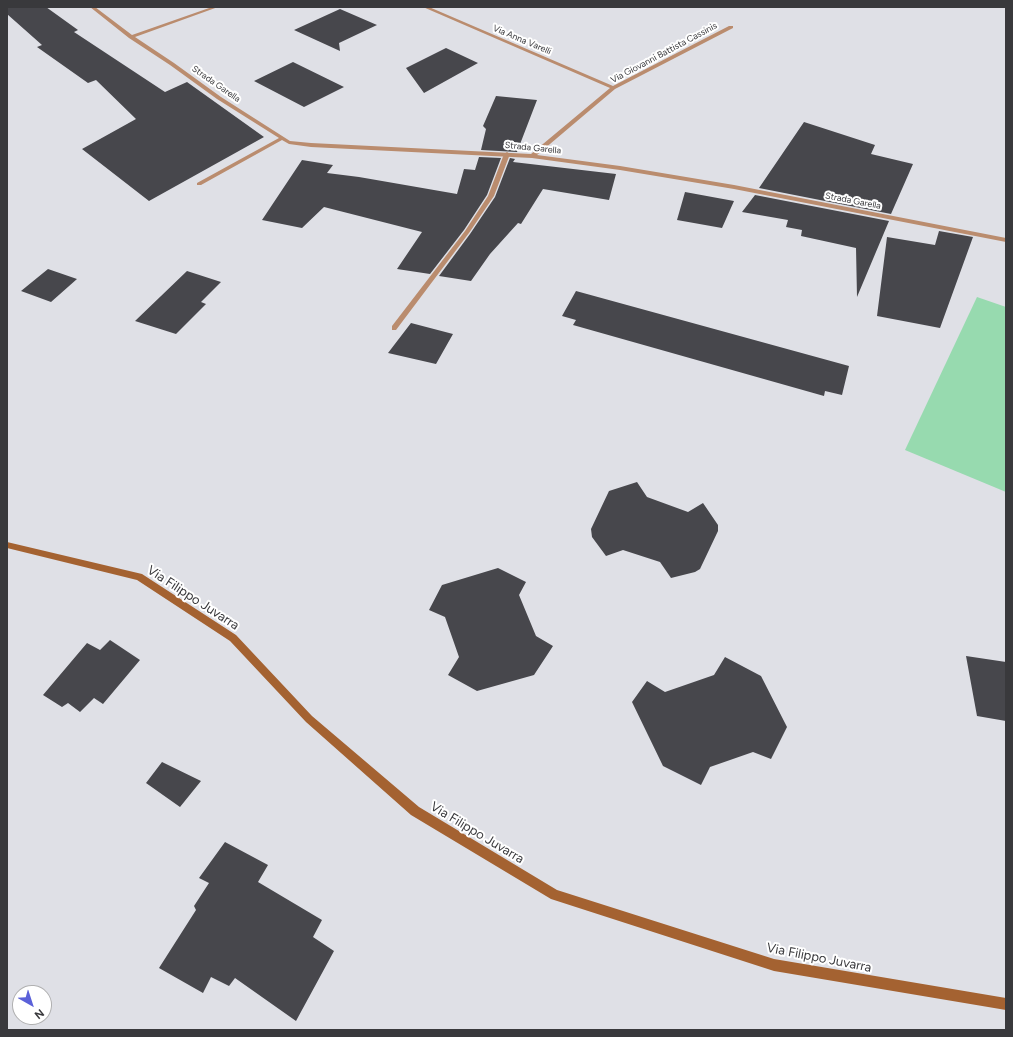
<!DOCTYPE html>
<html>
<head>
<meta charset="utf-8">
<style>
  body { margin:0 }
  #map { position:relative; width:1013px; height:1037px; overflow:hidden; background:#dfe0e6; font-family:Figtree,sans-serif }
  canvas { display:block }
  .frame { position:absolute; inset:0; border:8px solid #39393c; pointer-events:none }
  .north { position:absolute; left:12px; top:985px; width:40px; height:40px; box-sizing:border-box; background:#fff; border:1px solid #b0b0b1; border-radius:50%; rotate:141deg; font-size:11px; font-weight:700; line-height:16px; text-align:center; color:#39393c }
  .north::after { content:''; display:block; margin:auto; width:14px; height:18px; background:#5b61d9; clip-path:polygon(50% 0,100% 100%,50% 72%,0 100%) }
</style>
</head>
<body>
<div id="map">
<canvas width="1013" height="1037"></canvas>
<div class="frame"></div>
<div class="north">N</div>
</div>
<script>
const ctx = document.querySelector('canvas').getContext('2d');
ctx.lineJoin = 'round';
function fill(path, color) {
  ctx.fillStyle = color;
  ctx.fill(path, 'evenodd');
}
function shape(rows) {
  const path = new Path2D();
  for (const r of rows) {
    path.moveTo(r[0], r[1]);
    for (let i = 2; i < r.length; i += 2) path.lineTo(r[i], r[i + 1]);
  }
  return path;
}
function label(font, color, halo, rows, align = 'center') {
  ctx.font = font + ' Figtree,sans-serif';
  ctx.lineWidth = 4;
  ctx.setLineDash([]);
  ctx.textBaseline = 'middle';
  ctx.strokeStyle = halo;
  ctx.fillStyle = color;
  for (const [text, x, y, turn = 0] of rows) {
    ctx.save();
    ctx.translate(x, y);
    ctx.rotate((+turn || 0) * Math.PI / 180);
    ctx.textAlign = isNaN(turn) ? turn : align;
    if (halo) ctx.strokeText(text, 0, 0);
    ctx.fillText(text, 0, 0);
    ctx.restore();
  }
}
const green = shape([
  [977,297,1006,307,1006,492,905,450]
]);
const building = shape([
  [7,7,46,7,78,30,74,32,165,92,187,82,264,137,149,201,82,149,136,119,96,80,88,83,37,47,42,45,7,14],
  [340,9,377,25,339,43,340,51,294,30],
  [446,48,478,63,424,93,406,68],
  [293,62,344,87,304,107,254,81],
  [496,96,537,100,517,152,481,150,486,129,483,126],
  [804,122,875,145,871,154,913,164,891,214,759,188],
  [479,157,501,158,487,195,464,230,430,274,397,269,422,232,324,207,302,228,262,220,302,160,333,165,327,173,359,177,457,194,464,169,475,170],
  [510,158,515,159,513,162,616,174,609,200,543,189,521,224,518,223,490,254,471,281,439,276,470,234,495,197],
  [685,192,734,201,722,228,677,220],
  [755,195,889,221,857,297,856,248,801,236,802,230,786,227,788,220,742,212],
  [939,231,973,237,940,328,877,316,887,237,935,245],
  [48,269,77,279,51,302,21,291],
  [187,271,221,282,201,302,206,304,176,334,135,321],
  [576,291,849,366,842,395,825,391,824,396,573,325,576,320,562,316],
  [411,323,453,334,436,364,388,353],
  [637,482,647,497,688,512,703,503,718,525,718,531,700,569,695,572,671,578,660,562,623,550,606,556,592,537,591,529,609,491],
  [498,568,526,582,519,595,536,636,553,646,534,675,477,691,448,675,459,657,445,617,429,610,442,585],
  [110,640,140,660,103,704,94,698,80,712,68,703,62,707,43,695,87,643,100,650],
  [966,656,1006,662,1006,721,977,716],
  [725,657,761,676,787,727,771,759,753,752,710,767,701,785,663,766,632,702,647,681,665,692,714,675],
  [162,762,201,781,180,807,146,783],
  [225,842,268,865,258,882,322,920,313,937,334,951,296,1021,235,978,229,986,211,977,203,993,159,968,196,910,194,906,209,883,199,878]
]);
const service = shape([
  [507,152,510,154,494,196,469,233,396,330,392,330,392,326,465,231,488,196,504,154,507,152]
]);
const minor = shape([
  [90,7,95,7,132,35,212,7,218,7,135,37,174,63,221,97,290,141,311,143,531,154,610,88,423,7,429,7,613,86,729,26,733,26,733,28,615,89,537,155,620,166,734,185,1006,238,1006,242,734,189,620,170,532,158,311,147,289,144,282,140,201,185,197,185,197,183,279,138,217,99,170,65,129,38,90,7]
]);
const secondary = shape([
  [7,542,142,574,236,635,312,716,419,807,557,890,774,959,1006,998,1006,1010,774,971,551,899,411,815,306,722,230,641,137,580,7,548,7,542]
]);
const farStreetnames = [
  ["Via Anna Varelli",522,40,23],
  ["Via Giovanni Battista Cassinis",664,53,-28],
  ["Strada Garella",216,84,35],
  ["Strada Garella",533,148,6],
  ["Strada Garella",853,201,11]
];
const nearStreetnames = [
  ["Via Filippo Juvarra",193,598,33],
  ["Via Filippo Juvarra",477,833,31],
  ["Via Filippo Juvarra",819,958,11]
];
fill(green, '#97daaf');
fill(building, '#47474c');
fill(service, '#ba8c6e');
fill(minor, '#ba8c6e');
fill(secondary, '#a46231');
label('9px', '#39393c', '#fff', farStreetnames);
label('13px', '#39393c', '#fff', nearStreetnames);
</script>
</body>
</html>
